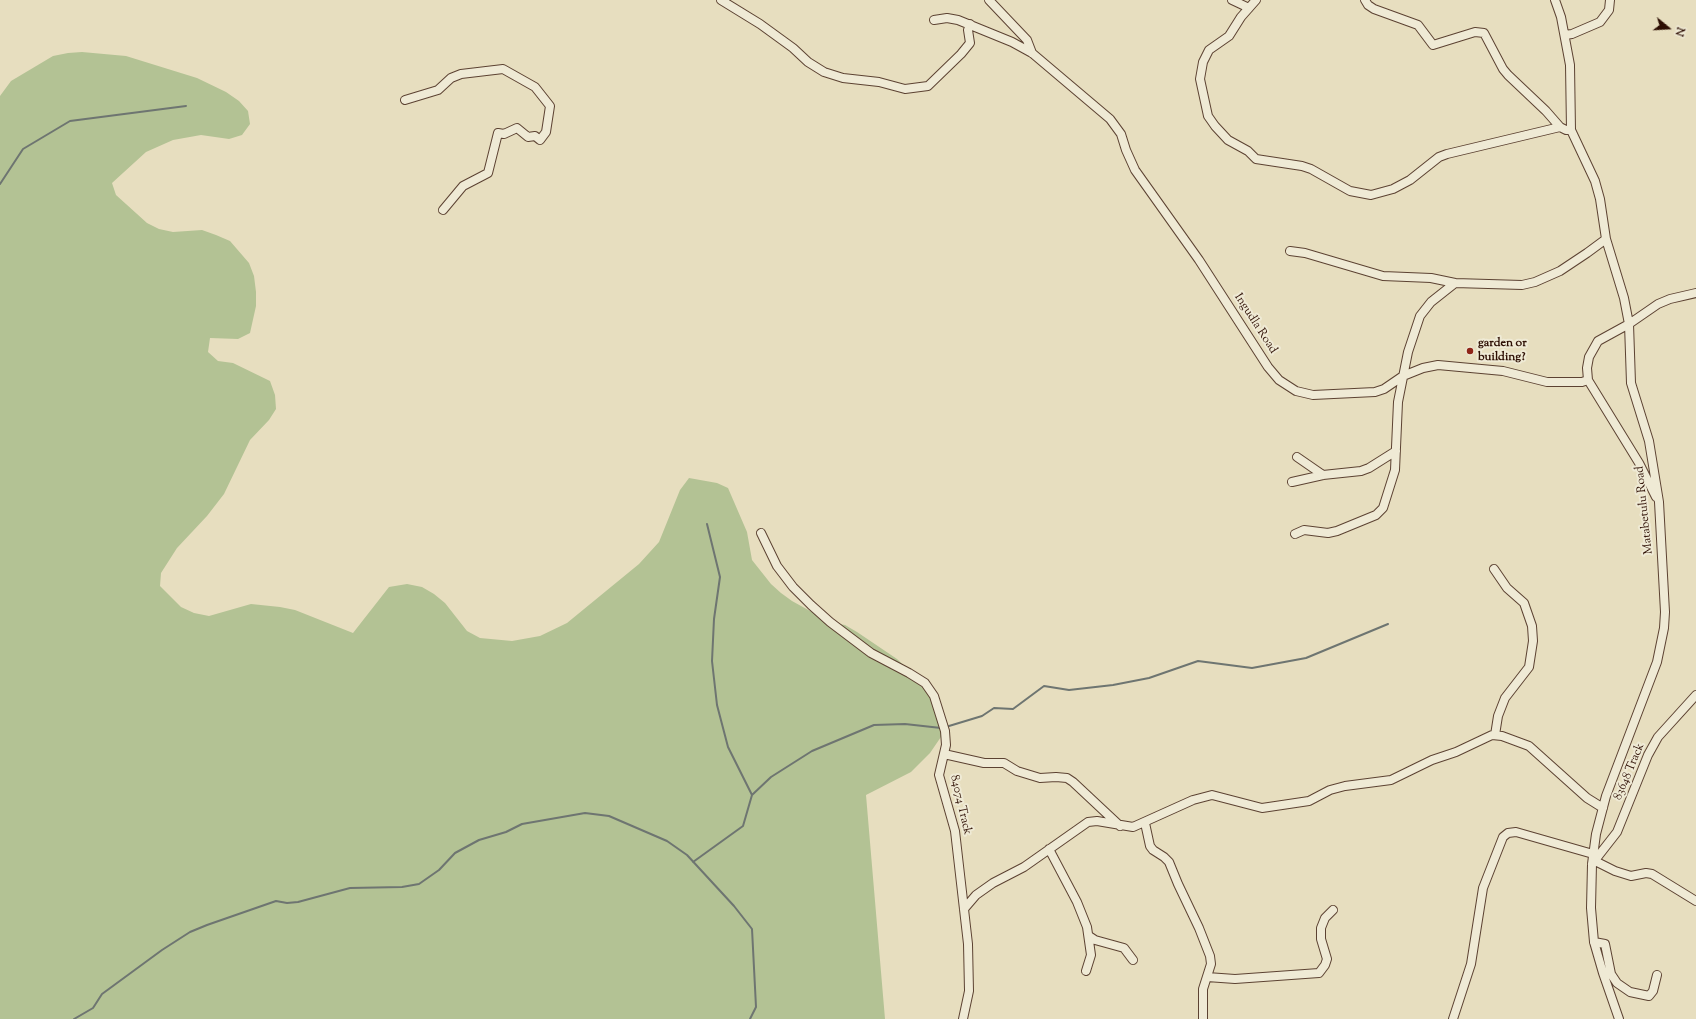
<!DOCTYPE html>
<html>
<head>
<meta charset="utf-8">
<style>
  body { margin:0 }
  #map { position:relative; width:1696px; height:1019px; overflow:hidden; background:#e7debf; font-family:"Sorts Mill Goudy",serif }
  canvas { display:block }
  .north { position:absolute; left:1648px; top:8px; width:40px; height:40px; -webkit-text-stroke:3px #efead5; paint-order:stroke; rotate:108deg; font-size:11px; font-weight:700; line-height:16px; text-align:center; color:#2d0e03 }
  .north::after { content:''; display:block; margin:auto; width:14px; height:18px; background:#2d0e03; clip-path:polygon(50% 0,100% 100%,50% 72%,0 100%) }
</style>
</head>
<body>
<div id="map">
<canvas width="1696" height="1019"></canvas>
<div class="north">N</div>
</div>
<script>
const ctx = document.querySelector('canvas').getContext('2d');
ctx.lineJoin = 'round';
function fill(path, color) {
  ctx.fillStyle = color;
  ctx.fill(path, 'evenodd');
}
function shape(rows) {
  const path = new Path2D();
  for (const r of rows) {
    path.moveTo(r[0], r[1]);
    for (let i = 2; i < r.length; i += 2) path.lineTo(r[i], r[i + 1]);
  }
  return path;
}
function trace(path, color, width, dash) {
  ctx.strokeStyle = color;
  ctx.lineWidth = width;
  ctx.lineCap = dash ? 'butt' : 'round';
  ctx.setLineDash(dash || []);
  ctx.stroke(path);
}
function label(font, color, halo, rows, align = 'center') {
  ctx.font = font + ' "Sorts Mill Goudy",serif';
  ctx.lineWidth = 4;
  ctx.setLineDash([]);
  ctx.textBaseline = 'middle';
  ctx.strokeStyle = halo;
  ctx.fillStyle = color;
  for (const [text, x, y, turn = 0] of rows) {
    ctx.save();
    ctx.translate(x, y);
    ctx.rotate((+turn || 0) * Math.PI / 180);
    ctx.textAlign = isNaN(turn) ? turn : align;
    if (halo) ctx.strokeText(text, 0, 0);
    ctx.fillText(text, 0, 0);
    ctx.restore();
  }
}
const green = shape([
  [82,52,126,56,197,78,226,92,239,101,248,111,250,124,242,135,229,139,201,135,173,140,146,152,112,183,116,195,147,223,159,229,173,232,202,230,216,235,230,241,249,263,254,276,256,292,256,306,250,333,238,339,210,338,208,352,218,361,233,363,270,381,275,395,276,409,269,420,250,440,224,494,207,516,177,548,161,573,160,586,181,607,194,613,209,616,251,604,280,607,295,610,353,633,389,587,407,584,422,587,434,594,445,603,467,631,480,638,512,641,540,636,567,623,639,564,659,542,680,490,689,478,717,483,728,488,747,532,752,560,771,584,781,593,792,601,830,622,845,625,857,632,897,659,929,689,945,731,930,753,911,772,866,795,885,1019,0,1019,0,96,11,81,53,56,68,53]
]);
const stream = shape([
  [0,184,23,149,70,121,186,106],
  [707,524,720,577,714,619,712,661,717,705,728,747,752,795],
  [949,726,982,716,994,708,1013,709,1044,686,1069,690,1113,685,1149,678,1198,661,1252,668,1306,658,1388,624],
  [693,862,743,826,752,795,771,777,812,751,874,725,905,724,941,728],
  [74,1019,93,1008,102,994,162,950,190,932,207,925,276,901,287,903,298,902,350,888,402,887,419,884,439,870,455,853,479,840,506,832,522,824,585,813,609,816,667,841,687,855,734,906,752,929,756,1007,750,1019]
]);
const minor = shape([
  [721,0,760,24,793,48,808,62,824,72,843,78,879,82,905,89,928,86,961,54,970,43,968,30,970,24],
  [989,0,1027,40,1032,53],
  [1232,0,1249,8],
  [1256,0,1241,17,1229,36,1209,50,1203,62,1200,79,1208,116,1215,126,1228,140,1248,151,1256,159,1302,166,1311,169,1350,191,1371,195,1393,189,1410,180,1439,157,1447,154,1560,127],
  [1365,0,1368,5,1374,9,1418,25,1433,45,1475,32,1484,33,1503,69,1508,75,1546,111,1560,127,1566,130,1571,130],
  [1555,0,1561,17,1570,65,1571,130,1595,181,1600,199,1606,239,1624,298,1629,324,1631,383,1649,441,1659,502,1665,612,1664,628,1657,662,1606,796,1596,834,1592,864,1591,908,1594,942,1603,973,1619,1019],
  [934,20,947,18,958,20,1012,42,1032,53,1110,119,1121,134,1126,150,1135,170,1199,260,1268,367,1279,380,1296,391,1313,395,1375,392,1384,389,1403,376,1423,368,1438,365,1503,371,1547,382,1582,382,1588,380,1587,368,1589,357,1598,341,1629,324,1658,304,1670,299,1696,293],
  [1565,35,1572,34,1600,22,1609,10,1610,0],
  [405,100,438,90,451,78,461,74,503,69,535,87,550,106,546,132,540,140,535,136,528,137,517,128,504,134,498,133,488,173,463,186,443,210],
  [1290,251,1305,253,1383,276,1431,278,1455,283],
  [1588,380,1639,463,1656,497],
  [1297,457,1323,475],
  [1292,482,1323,475,1361,471,1369,468,1396,451],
  [761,533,777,566,793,587,811,605,830,622,871,653,909,673,925,683,934,696,945,731,946,745,939,775,955,831,968,944,969,991,963,1019],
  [1295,534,1304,530,1328,533,1337,531,1376,515,1383,508,1395,470,1398,402,1408,352,1420,316,1431,302,1455,283,1522,285,1535,282,1560,271,1587,253,1606,239],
  [1494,569,1507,588,1524,603,1532,626,1533,641,1529,667,1505,698,1498,716,1495,735],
  [944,754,984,763,1004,763,1017,771,1040,778,1056,777,1067,778,1073,782,1120,826],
  [1145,823,1150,846,1153,850,1164,857,1169,862,1178,884,1199,928,1210,956,1211,964,1203,989,1203,1019],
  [1049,849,1077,902,1087,927,1091,955,1086,971],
  [1595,861,1615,871,1631,876,1646,873,1652,874,1696,901],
  [1592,864,1617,832,1648,755,1658,737,1696,695],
  [964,909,976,895,993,883,1024,867,1088,822,1097,821,1133,827,1193,800,1212,795,1262,808,1309,801,1330,790,1345,786,1391,780,1432,760,1456,752,1492,735,1502,736,1529,746,1587,798,1603,808],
  [1089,936,1095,940,1124,948,1133,960],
  [1594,942,1605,944,1611,974,1617,983,1630,992,1649,996,1653,991,1657,975],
  [1207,977,1235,979,1319,973,1325,965,1327,959,1321,939,1321,928,1325,918,1333,910],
  [1453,1019,1471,964,1483,888,1503,837,1508,833,1516,832,1593,854]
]);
const markers = [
  [1470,351,4,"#8f2418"]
];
const streetNames = [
  ["Ingudla Road",1255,324,57],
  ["Matabetulu Road",1645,510,-96],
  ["83648 Track",1630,772,-67],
  ["84074 Track",960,805,77]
];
const poiNames = [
  ["garden or",1478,344],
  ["building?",1478,358]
];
fill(green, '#b3c294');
trace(stream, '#6e7571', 2);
trace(minor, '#5c4232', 10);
trace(minor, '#efead5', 8);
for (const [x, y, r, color] of markers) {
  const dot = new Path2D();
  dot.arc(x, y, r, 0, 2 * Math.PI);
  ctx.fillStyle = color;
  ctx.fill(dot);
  trace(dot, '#efead5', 1.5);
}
label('12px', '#2d0e03', '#efead5', streetNames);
label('bold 12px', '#2d0e03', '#efead5', poiNames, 'left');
</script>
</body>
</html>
